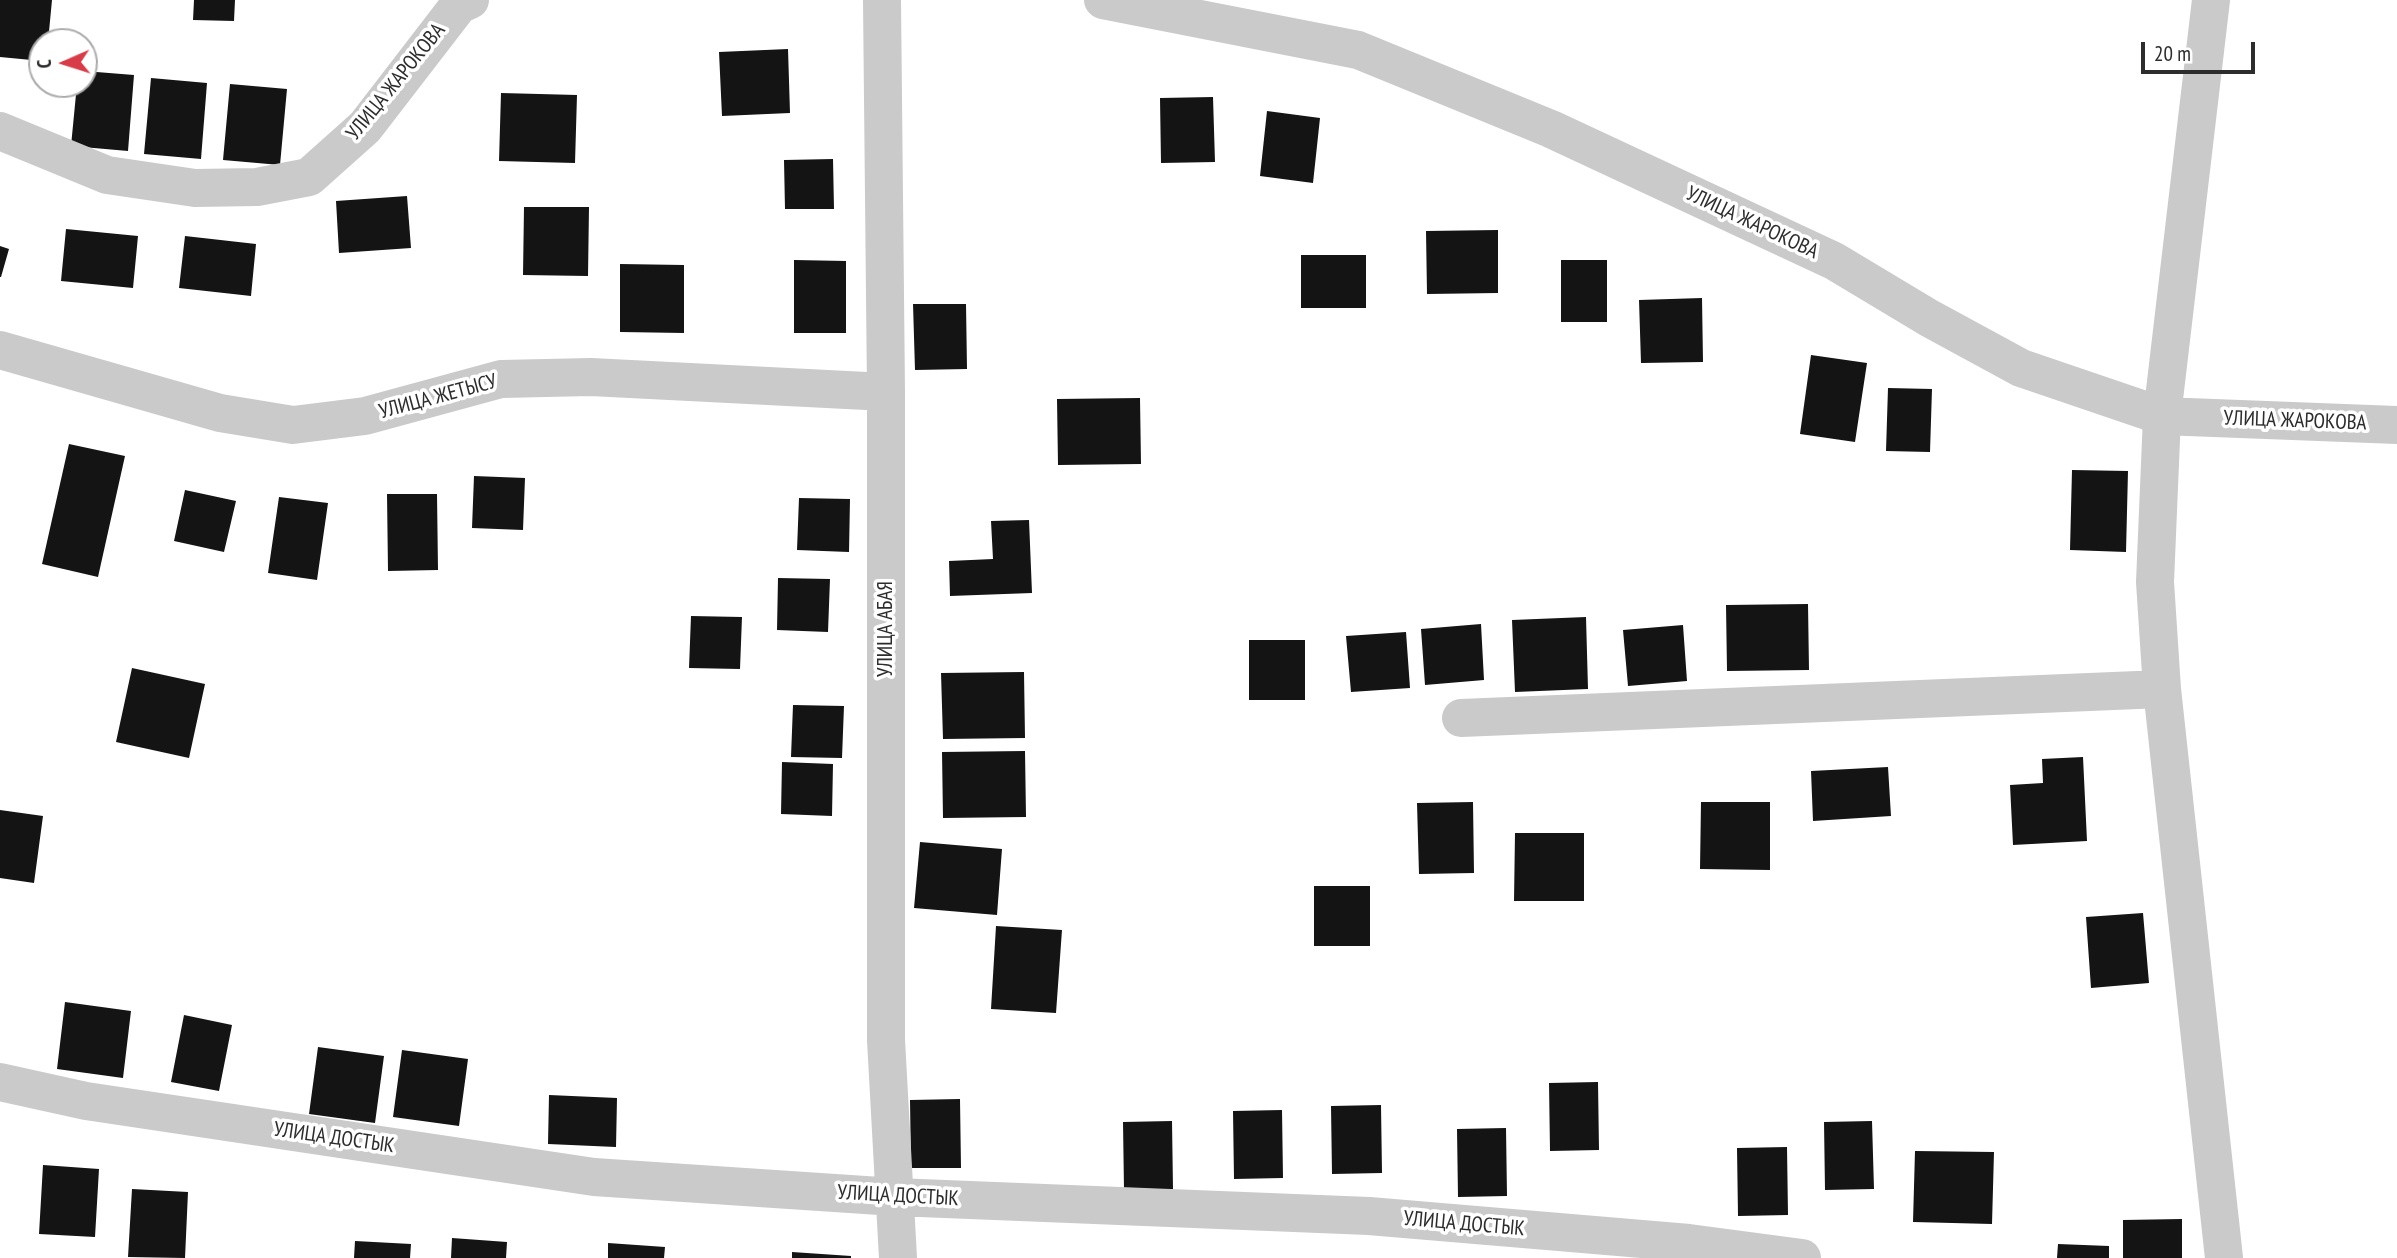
<!DOCTYPE html>
<html>
<head>
<meta charset="utf-8">
<style>
  body { margin:0 }
  #map { position:relative; width:2397px; height:1258px; overflow:hidden; background:#fff; font-family:"PT Sans Narrow",sans-serif }
  canvas { display:block }
  .north { position:absolute; left:28px; top:28px; width:70px; height:70px; box-sizing:border-box; background:#fff; border:2px solid #ababab; border-radius:50%; rotate:267deg; font-size:19px; font-weight:700; line-height:28px; text-align:center; color:#2d2d2d }
  .north::after { content:''; display:block; margin:auto; width:24px; height:32px; background:#d63d49; clip-path:polygon(50% 0,100% 100%,50% 72%,0 100%) }
  .scale { position:absolute; left:2141px; top:42px; width:114px; height:32px; box-sizing:border-box; border:4px solid #2d2d2d; border-top:0; padding-left:9px; font-size:21px; line-height:24px; white-space:nowrap; color:#2d2d2d; -webkit-text-stroke:5px #fff; paint-order:stroke }
</style>
</head>
<body>
<div id="map">
<canvas width="2397" height="1258"></canvas>
<div class="north">С</div>
<div class="scale">20 m</div>
</div>
<script>
const ctx = document.querySelector('canvas').getContext('2d');
ctx.lineJoin = 'round';
function fill(path, color) {
  ctx.fillStyle = color;
  ctx.fill(path, 'evenodd');
}
function shape(rows) {
  const path = new Path2D();
  for (const r of rows) {
    path.moveTo(r[0], r[1]);
    for (let i = 2; i < r.length; i += 2) path.lineTo(r[i], r[i + 1]);
  }
  return path;
}
function trace(path, color, width, dash) {
  ctx.strokeStyle = color;
  ctx.lineWidth = width;
  ctx.lineCap = dash ? 'butt' : 'round';
  ctx.setLineDash(dash || []);
  ctx.stroke(path);
}
function label(font, color, halo, rows, align = 'center') {
  ctx.font = font + ' "PT Sans Narrow",sans-serif';
  ctx.lineWidth = 7;
  ctx.setLineDash([]);
  ctx.textBaseline = 'middle';
  ctx.strokeStyle = halo;
  ctx.fillStyle = color;
  for (const [text, x, y, turn = 0] of rows) {
    ctx.save();
    ctx.translate(x, y);
    ctx.rotate((+turn || 0) * Math.PI / 180);
    ctx.textAlign = isNaN(turn) ? turn : align;
    if (halo) ctx.strokeText(text, 0, 0);
    ctx.fillText(text, 0, 0);
    ctx.restore();
  }
}
const building = shape([
  [0,0,52,0,48,42,42,42,42,61,0,57],
  [194,0,235,0,234,21,193,20],
  [788,49,790,113,722,116,719,52],
  [84,71,134,75,128,151,71,146,77,84,84,84],
  [151,78,207,83,201,159,144,154],
  [230,84,287,89,280,165,223,160],
  [501,93,577,95,575,163,499,161],
  [1213,97,1215,162,1161,163,1160,98],
  [1267,111,1320,118,1313,183,1260,176],
  [833,159,834,209,785,209,784,160],
  [407,196,411,248,339,253,336,201],
  [524,207,589,207,588,276,523,275],
  [66,229,138,236,133,288,61,281],
  [1498,230,1498,293,1427,294,1426,231],
  [185,236,256,244,251,296,179,288],
  [0,246,9,249,1,277,0,277],
  [1301,255,1366,255,1366,308,1301,308],
  [794,260,846,261,846,333,794,333],
  [1561,260,1607,260,1607,322,1561,322],
  [620,264,684,265,684,333,620,332],
  [1702,298,1703,362,1641,363,1639,300],
  [913,304,966,304,967,369,915,370],
  [1811,355,1867,363,1855,442,1800,434],
  [1888,388,1932,389,1930,452,1886,451],
  [1140,398,1141,464,1058,465,1057,399],
  [69,444,125,456,98,577,42,564],
  [2072,470,2128,471,2126,552,2070,550],
  [474,476,525,478,523,530,472,528],
  [185,490,236,501,224,552,174,541],
  [387,494,437,494,438,570,388,571],
  [279,497,328,503,317,580,268,573],
  [799,498,850,499,849,552,797,550],
  [1029,520,1032,593,950,596,949,561,993,559,991,521],
  [778,578,830,579,828,632,777,630],
  [1808,604,1809,670,1727,671,1726,605],
  [691,616,742,617,740,669,689,668],
  [1586,617,1588,689,1515,692,1512,620],
  [1481,624,1484,680,1425,685,1421,629],
  [1683,625,1687,681,1628,686,1623,630],
  [1406,632,1410,688,1351,692,1346,636],
  [1249,640,1305,640,1305,700,1249,700],
  [132,668,205,684,189,758,116,742],
  [1024,672,1025,738,943,739,941,673],
  [793,705,844,706,842,758,791,757],
  [1025,751,1026,817,943,818,942,752],
  [2083,757,2087,841,2013,845,2010,785,2043,783,2042,759],
  [782,762,833,764,832,816,781,814],
  [1888,767,1891,816,1813,821,1811,771],
  [1473,802,1474,873,1419,874,1417,803],
  [1701,802,1770,802,1770,870,1700,869],
  [0,810,43,816,34,883,0,878],
  [1515,833,1584,833,1584,901,1514,901],
  [920,842,1002,849,997,915,914,908],
  [1314,886,1370,886,1370,946,1314,946],
  [2143,913,2149,983,2091,988,2086,917],
  [996,926,1062,930,1056,1013,991,1009],
  [65,1002,131,1011,123,1078,57,1069],
  [184,1015,232,1025,219,1091,171,1082],
  [318,1047,384,1056,375,1123,309,1114],
  [402,1050,468,1059,459,1126,393,1117],
  [1598,1082,1599,1150,1550,1151,1549,1083],
  [549,1095,617,1098,616,1147,548,1144],
  [960,1099,961,1168,911,1168,910,1100],
  [1381,1105,1382,1173,1332,1174,1331,1106],
  [1282,1110,1283,1178,1234,1179,1233,1111],
  [1172,1121,1173,1189,1124,1190,1123,1122],
  [1872,1121,1874,1189,1825,1190,1824,1122],
  [1506,1128,1507,1196,1458,1197,1457,1129],
  [1787,1147,1788,1215,1738,1216,1737,1148],
  [1915,1151,1994,1152,1992,1224,1913,1222],
  [43,1165,99,1169,95,1237,39,1234],
  [132,1189,188,1192,185,1258,128,1257],
  [2182,1219,2182,1258,2123,1258,2123,1220],
  [452,1238,507,1242,506,1258,451,1258],
  [355,1241,411,1244,410,1258,354,1258],
  [608,1243,665,1247,664,1258,608,1258],
  [2058,1244,2109,1246,2109,1258,2057,1258],
  [792,1252,851,1256,851,1258,792,1258]
]);
const minor = shape([
  [882,0,886,392,886,1040,898,1258],
  [1103,0,1358,50,1551,129,1834,261,1929,318,2021,368,2162,416,2397,425],
  [2211,0,2162,416,2155,582,2162,689,2224,1258],
  [0,131,107,175,195,188,257,187,309,177,365,127,459,5,470,0],
  [0,350,220,413,293,425,365,416,501,379,591,377,886,392],
  [1461,718,2162,689],
  [0,1082,86,1101,594,1177,895,1197,1369,1216,1689,1243,1802,1258]
]);
const streetNames = [
  ["УЛИЦА ЖАРОКОВА",396,82,-51],
  ["УЛИЦА ЖАРОКОВА",1752,223,25],
  ["УЛИЦА ЖЕТЫСУ",438,397,-15],
  ["УЛИЦА ЖАРОКОВА",2295,421,2],
  ["УЛИЦА АБАЯ",886,629,-90],
  ["УЛИЦА ДОСТЫК",334,1138,8],
  ["УЛИЦА ДОСТЫК",898,1196,3],
  ["УЛИЦА ДОСТЫК",1464,1224,5]
];
fill(building, '#141414');
trace(minor, '#cacaca', 38);
label('21px', '#2d2d2d', '#fff', streetNames);
</script>
</body>
</html>
